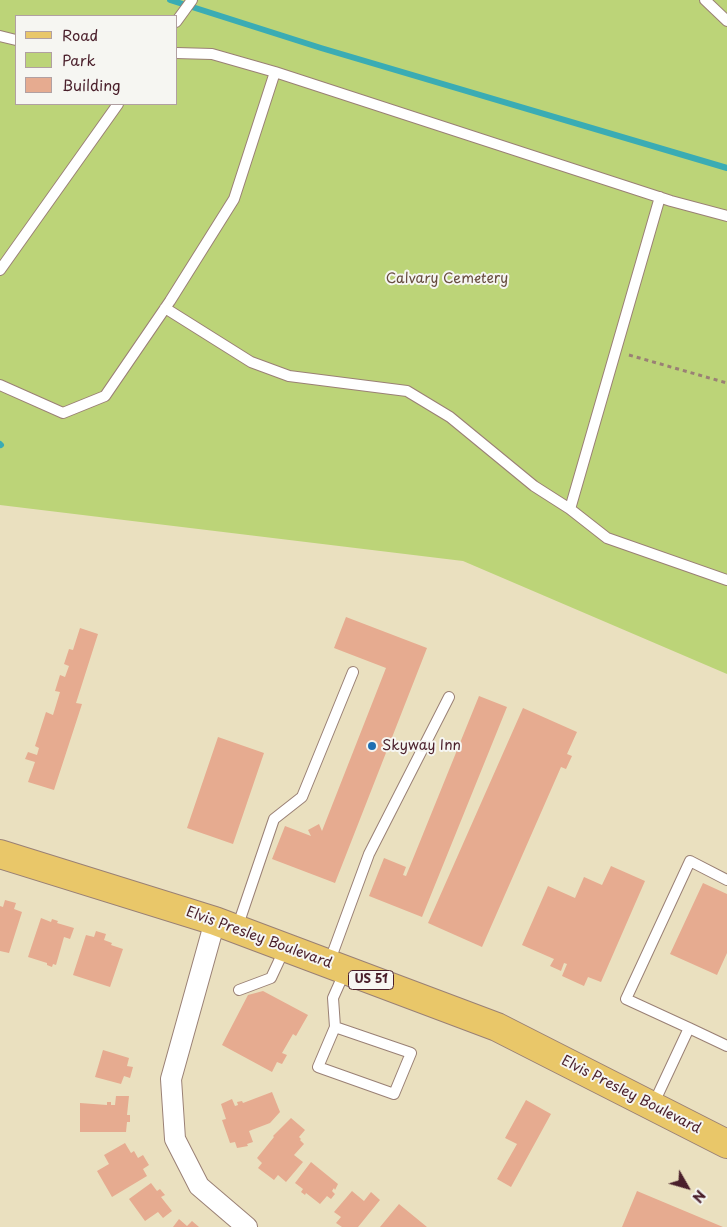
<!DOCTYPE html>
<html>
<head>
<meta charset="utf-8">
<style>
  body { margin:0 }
  #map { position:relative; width:727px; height:1227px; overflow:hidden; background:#eae0bf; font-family:"Playpen Sans",sans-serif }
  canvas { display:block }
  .legend { position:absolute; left:15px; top:15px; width:162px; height:90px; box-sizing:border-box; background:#f6f6f2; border:1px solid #b1a0a2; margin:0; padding:6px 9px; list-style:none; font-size:15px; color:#4a1f2b }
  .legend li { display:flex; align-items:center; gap:10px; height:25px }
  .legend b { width:25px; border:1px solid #b1a0a2 }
  .north { position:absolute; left:662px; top:1162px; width:50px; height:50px; -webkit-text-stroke:4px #f6f6f2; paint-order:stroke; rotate:128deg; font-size:14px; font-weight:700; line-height:20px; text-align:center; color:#4a1f2b }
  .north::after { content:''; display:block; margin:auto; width:18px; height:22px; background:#4a1f2b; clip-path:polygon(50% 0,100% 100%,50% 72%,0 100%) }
</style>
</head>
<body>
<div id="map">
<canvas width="727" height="1227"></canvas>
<ul class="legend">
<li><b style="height:6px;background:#e9c769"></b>Road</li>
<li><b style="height:14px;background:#bcd478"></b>Park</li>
<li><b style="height:14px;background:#e6ab90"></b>Building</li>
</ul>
<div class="north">N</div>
</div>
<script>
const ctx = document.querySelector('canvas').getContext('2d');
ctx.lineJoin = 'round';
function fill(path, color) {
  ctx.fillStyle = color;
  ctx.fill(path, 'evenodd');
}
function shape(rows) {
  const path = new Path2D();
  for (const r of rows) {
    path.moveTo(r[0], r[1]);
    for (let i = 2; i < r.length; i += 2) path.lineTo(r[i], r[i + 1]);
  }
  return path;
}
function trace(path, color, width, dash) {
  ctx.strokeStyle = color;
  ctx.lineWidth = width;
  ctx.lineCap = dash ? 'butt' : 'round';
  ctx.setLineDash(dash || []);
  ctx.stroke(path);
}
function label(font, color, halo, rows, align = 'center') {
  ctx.font = font + ' "Playpen Sans",sans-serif';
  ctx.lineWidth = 4;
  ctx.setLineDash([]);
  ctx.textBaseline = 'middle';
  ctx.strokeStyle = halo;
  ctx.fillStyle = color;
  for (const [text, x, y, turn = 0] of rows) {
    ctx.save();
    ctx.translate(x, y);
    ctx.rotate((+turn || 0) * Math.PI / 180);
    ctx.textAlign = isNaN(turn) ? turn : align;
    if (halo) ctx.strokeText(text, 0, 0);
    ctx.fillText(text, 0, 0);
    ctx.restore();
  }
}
const green = shape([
  [0,0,727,0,727,674,463,561,0,505],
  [16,16,176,16,176,104,16,104]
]);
const stream = shape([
  [170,0,321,48,727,168],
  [0,444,1,445]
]);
const building = shape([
  [346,617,427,648,335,883,272,859,285,826,311,836,308,830,319,824,322,831,386,668,334,648],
  [80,628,98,634,76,703,82,704,54,790,28,782,35,762,25,759,28,752,37,755,39,748,35,746,46,712,53,715,60,692,55,691,60,675,65,677,69,666,64,664,69,649,73,650],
  [479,696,507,707,422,917,369,896,384,858,406,867,403,875,406,876],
  [523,708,577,732,567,754,572,756,566,769,561,767,482,947,428,923],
  [218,737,264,753,233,844,187,828],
  [611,866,645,881,601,982,588,977,584,986,562,976,567,964,564,963,561,971,550,966,554,959,522,945,548,886,575,898,584,877,602,885],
  [703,883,727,894,727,953,717,975,670,954],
  [5,900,16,903,14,909,22,912,9,953,0,951,0,906,3,907],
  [41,918,51,922,52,919,58,921,57,923,74,928,70,939,64,937,56,965,53,964,52,967,47,965,47,963,28,957],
  [96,931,106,934,104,940,112,943,111,945,123,949,110,987,73,975,86,935,94,937],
  [263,991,308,1015,296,1036,293,1034,282,1053,287,1055,282,1064,277,1062,272,1072,222,1045,248,995],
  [103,1050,129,1058,127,1066,133,1067,130,1078,124,1076,121,1084,95,1077],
  [272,1092,280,1112,270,1123,249,1131,253,1142,247,1144,248,1146,237,1148,235,1142,230,1143,222,1120,226,1119,221,1104,232,1099,235,1106,238,1105,237,1102,242,1101,243,1103],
  [116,1096,129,1096,127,1115,130,1115,130,1122,127,1122,126,1132,80,1132,80,1103,107,1105,107,1102,111,1102,111,1105,115,1105],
  [526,1100,551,1114,511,1187,497,1179,517,1144,505,1138],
  [291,1118,305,1130,299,1137,301,1139,300,1140,304,1144,294,1155,303,1162,286,1182,278,1175,274,1180,258,1168,262,1163,257,1158,274,1137,273,1136],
  [125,1143,131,1153,134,1151,138,1158,143,1155,149,1165,143,1169,147,1176,112,1197,97,1171,109,1164,104,1155],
  [311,1162,338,1184,335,1190,334,1188,332,1191,335,1194,331,1199,327,1196,320,1204,306,1193,305,1195,301,1192,303,1189,295,1183],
  [151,1183,157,1191,160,1189,165,1195,161,1197,172,1211,163,1218,158,1212,145,1221,129,1199],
  [352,1191,364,1201,371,1192,380,1200,358,1227,342,1227,336,1223,341,1217,334,1212],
  [637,1191,723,1227,622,1227],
  [399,1204,427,1227,380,1227],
  [179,1219,187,1226,192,1221,199,1227,173,1227]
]);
const path = shape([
  [629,355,727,383]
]);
const service = shape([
  [705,0,727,21],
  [176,22,192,0],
  [0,36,16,40],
  [176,53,212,54,275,72,671,201,727,216],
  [660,197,570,509,607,538,727,580],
  [0,270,118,104],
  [165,308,251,362,289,376,407,391,450,417,534,486,570,509],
  [0,385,63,413,105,396,170,301,234,199,275,72],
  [237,928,274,819,302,797,353,672],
  [329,963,369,854,449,697],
  [239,990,271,978,285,948],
  [335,1027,318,1067,394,1094,411,1053,335,1027,333,998,345,971],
  [689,1028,626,999,690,861,727,880],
  [653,1105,689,1028,727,1046]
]);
const minor = shape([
  [215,921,171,1079,175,1139,199,1186,247,1227]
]);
const primary = shape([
  [0,854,215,921,497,1027,727,1144]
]);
const markers = [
  [372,746,5,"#1f6fb2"]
];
const shields = [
  [371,980,45]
];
const shieldNames = [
  ["US 51",371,980]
];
const parkNames = [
  ["Calvary Cemetery",447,279]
];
const poiNames = [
  ["Skyway Inn",382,746]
];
const streetNames = [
  ["Elvis Presley Boulevard",259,938,20],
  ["Elvis Presley Boulevard",631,1095,27]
];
fill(green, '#bcd478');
trace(stream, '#3aacb4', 6);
fill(building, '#e6ab90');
trace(service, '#9a8075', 12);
trace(minor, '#9a8075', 22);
trace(primary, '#9a8075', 30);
trace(path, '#9a8075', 3, [4, 4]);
trace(service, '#fff', 10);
trace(minor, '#fff', 20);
trace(primary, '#e9c769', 28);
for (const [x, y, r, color] of markers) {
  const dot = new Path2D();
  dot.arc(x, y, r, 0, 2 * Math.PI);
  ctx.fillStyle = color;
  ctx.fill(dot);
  trace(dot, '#f6f6f2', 2);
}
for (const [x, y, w] of shields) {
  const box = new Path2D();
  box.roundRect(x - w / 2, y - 9.5, w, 19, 4);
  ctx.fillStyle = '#f6f6f2';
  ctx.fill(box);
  trace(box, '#4a1f2b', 1);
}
label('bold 12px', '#4a1f2b', null, shieldNames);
label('14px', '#664c3e', '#f6f6f2', parkNames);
label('14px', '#4a1f2b', '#f6f6f2', poiNames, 'left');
label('14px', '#4a1f2b', '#f6f6f2', streetNames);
</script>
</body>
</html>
